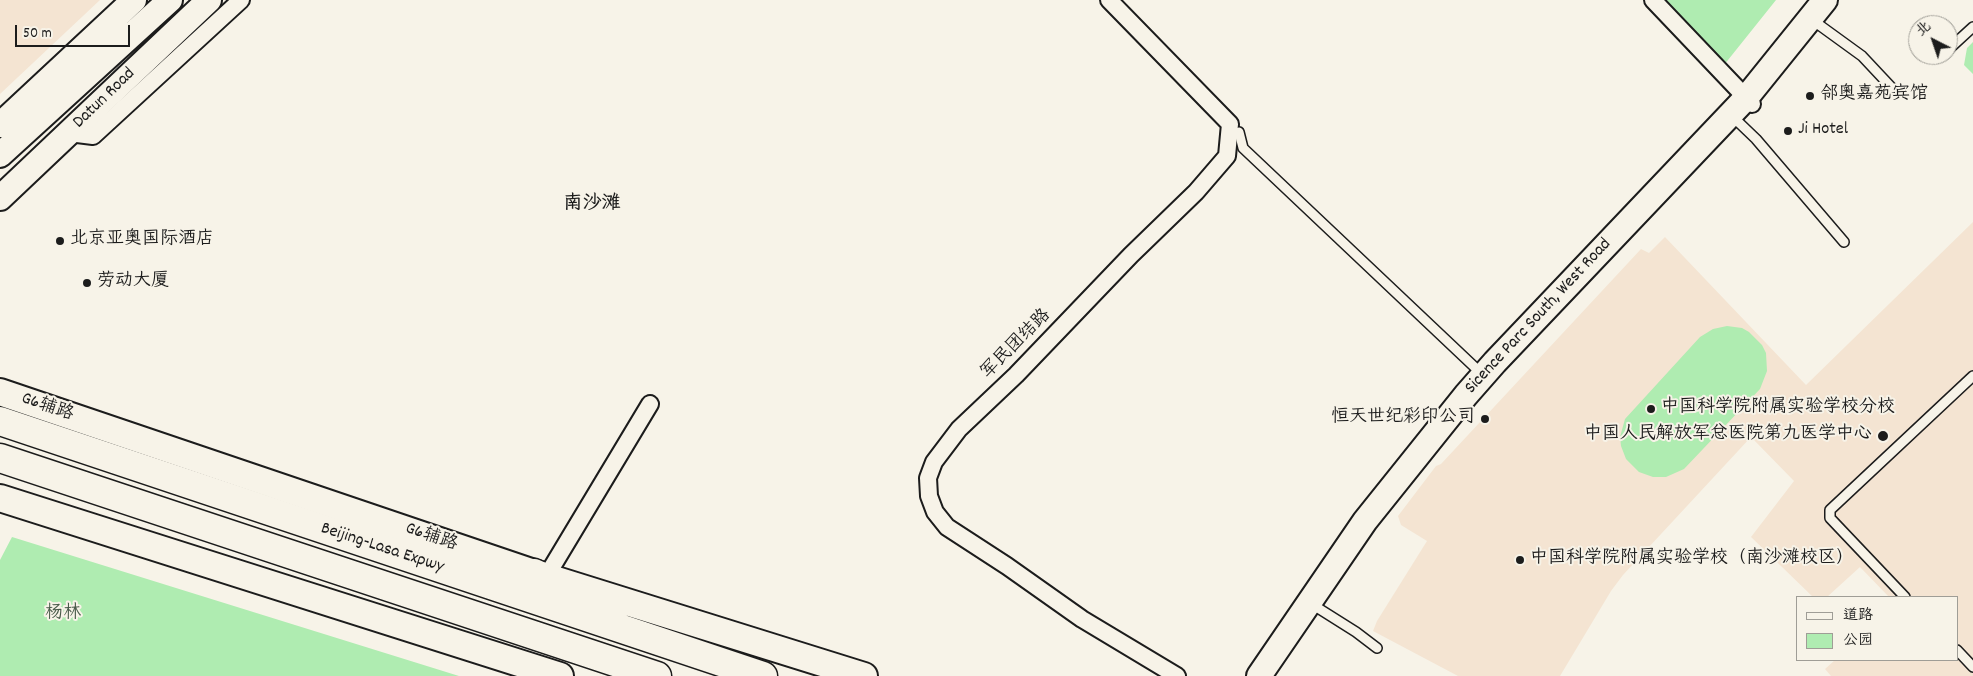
<!DOCTYPE html>
<html>
<head>
<meta charset="utf-8">
<style>
  body { margin:0 }
  #map { position:relative; width:1973px; height:676px; overflow:hidden; background:#f7f3e8; font-family:Dekko,"LXGW WenKai TC",sans-serif }
  canvas { display:block }
  .legend { position:absolute; left:1796px; top:596px; width:162px; height:65px; box-sizing:border-box; background:#f7f3e8; border:1px solid #9f9d96; margin:0; padding:6px 9px; list-style:none; font-size:15px; color:#1c1c1c }
  .legend li { display:flex; align-items:center; gap:10px; height:25px }
  .legend b { width:25px; border:1px solid #9f9d96 }
  .north { position:absolute; left:1908px; top:15px; width:50px; height:50px; box-sizing:border-box; background:#f7f3e8; border:1px solid #9f9d96; border-radius:50%; rotate:319deg; font-size:14px; font-weight:700; line-height:20px; text-align:center; color:#1c1c1c }
  .north::after { content:''; display:block; margin:auto; width:18px; height:22px; background:#1c1c1c; clip-path:polygon(50% 0,100% 100%,50% 72%,0 100%) }
  .scale { position:absolute; left:15px; top:25px; width:115px; height:22px; box-sizing:border-box; border:2px solid #1c1c1c; border-top:0; padding-left:6px; font-size:15px; line-height:18px; white-space:nowrap; color:#1c1c1c; -webkit-text-stroke:4px #f7f3e8; paint-order:stroke }
</style>
</head>
<body>
<div id="map">
<canvas width="1973" height="676"></canvas>
<ul class="legend">
<li><b style="height:6px;background:#f7f3e8"></b>道路</li>
<li><b style="height:14px;background:#afecb1"></b>公园</li>
</ul>
<div class="north">北</div>
<div class="scale">50 m</div>
</div>
<script>
const ctx = document.querySelector('canvas').getContext('2d');
ctx.lineJoin = 'round';
function fill(path, color) {
  ctx.fillStyle = color;
  ctx.fill(path, 'evenodd');
}
function shape(rows) {
  const path = new Path2D();
  for (const r of rows) {
    path.moveTo(r[0], r[1]);
    for (let i = 2; i < r.length; i += 2) path.lineTo(r[i], r[i + 1]);
  }
  return path;
}
function trace(path, color, width, dash) {
  ctx.strokeStyle = color;
  ctx.lineWidth = width;
  ctx.lineCap = dash ? 'butt' : 'round';
  ctx.setLineDash(dash || []);
  ctx.stroke(path);
}
function label(font, color, halo, rows, align = 'center') {
  ctx.font = font + ' Dekko,"LXGW WenKai TC",sans-serif';
  ctx.lineWidth = 4;
  ctx.setLineDash([]);
  ctx.textBaseline = 'middle';
  ctx.strokeStyle = halo;
  ctx.fillStyle = color;
  for (const [text, x, y, turn = 0] of rows) {
    ctx.save();
    ctx.translate(x, y);
    ctx.rotate((+turn || 0) * Math.PI / 180);
    ctx.textAlign = isNaN(turn) ? turn : align;
    if (halo) ctx.strokeText(text, 0, 0);
    ctx.fillText(text, 0, 0);
    ctx.restore();
  }
}
const built = shape([
  [0,0,100,0,0,94],
  [1973,222,1973,676,1831,676,1825,669,1835,660,1957,660,1957,597,1889,597,1860,567,1827,597,1813,597,1751,537,1794,481,1751,437,1623,575,1611,591,1560,676,1458,676,1373,631,1377,621,1427,541,1401,525,1398,516,1436,466,1441,464,1641,249,1649,253,1665,237,1806,385]
]);
const green = shape([
  [1663,0,1776,0,1724,65],
  [1973,42,1973,74,1964,65,1967,48],
  [1727,326,1742,328,1749,332,1762,345,1766,353,1767,371,1760,389,1684,469,1666,477,1653,477,1639,472,1626,459,1621,446,1620,437,1625,419,1700,337,1713,329],
  [12,537,459,676,0,676,0,560]
]);
const lane = shape([
  [1811,19,1862,56,1892,88],
  [1950,48,1973,27],
  [1731,115,1756,139,1844,242],
  [1239,132,1243,148,1483,375],
  [1905,597,1830,518,1830,510,1973,376],
  [1310,603,1356,632,1377,648],
  [1957,650,1973,667]
]);
const street = shape([
  [1109,0,1230,124,1227,156,1196,192,1131,255,1016,375,959,429,934,462,928,478,929,496,935,512,947,527,1007,566,1082,619,1177,676],
  [1653,0,1752,104],
  [69,133,93,136,241,0],
  [546,577,650,404]
]);
const secondary = shape([
  [0,125,134,0],
  [0,155,170,0],
  [0,198,209,0],
  [1259,676,1365,521,1466,395,1495,362,1746,98,1825,0]
]);
const primary = shape([
  [0,392,534,573,864,676],
  [0,498,560,676]
]);
const highway = shape([
  [0,421,763,676],
  [0,458,657,676],
  [534,573,614,610]
]);
const markers = [
  [1810,96,5,"#1c1c1c"],
  [1788,131,5,"#1c1c1c"],
  [60,241,5,"#1c1c1c"],
  [87,283,5,"#1c1c1c"],
  [1651,409,5,"#1c1c1c"],
  [1485,419,5,"#1c1c1c"],
  [1883,436,6,"#1c1c1c"],
  [1520,560,5,"#1c1c1c"]
];
const poiNames = [
  ["邻奥嘉苑宾馆",1820,96],
  ["Ji Hotel",1798,131],
  ["北京亚奥国际酒店",70,241],
  ["劳动大厦",97,283],
  ["中国科学院附属实验学校分校",1661,409],
  ["恒天世纪彩印公司",1475,419,"right"],
  ["中国人民解放军总医院第九医学中心",1872,436,"right"],
  ["中国科学院附属实验学校（南沙滩校区）",1530,560]
];
const streetNames = [
  ["Datun Road",105,99,-44],
  ["Sicence Parc South, West Road",1539,317,-47],
  ["军民团结路",1017,345,-45],
  ["G6辅路",47,408,19],
  ["G6辅路",431,538,19],
  ["Beijing-Lasa Expwy",382,549,18]
];
const parkNames = [
  ["杨林",63,615]
];
const neighbourhoodNames = [
  ["南沙滩",592,205]
];
fill(built, '#f4e4d2');
fill(green, '#afecb1');
trace(lane, '#1c1c1c', 12);
trace(street, '#1c1c1c', 20);
trace(secondary, '#1c1c1c', 28);
trace(primary, '#1c1c1c', 30);
trace(highway, '#1c1c1c', 31);
trace(lane, '#f7f3e8', 9);
trace(street, '#f7f3e8', 16);
trace(secondary, '#f7f3e8', 24);
trace(primary, '#f7f3e8', 26);
trace(highway, '#f7f3e8', 28);
for (const [x, y, r, color] of markers) {
  const dot = new Path2D();
  dot.arc(x, y, r, 0, 2 * Math.PI);
  ctx.fillStyle = color;
  ctx.fill(dot);
  trace(dot, '#f7f3e8', 2);
}
label('18px', '#1c1c1c', '#f7f3e8', poiNames, 'left');
label('18px', '#1c1c1c', '#f7f3e8', streetNames);
label('18px', '#485a49', '#f7f3e8', parkNames);
label('bold 19px', '#1c1c1c', '#f7f3e8', neighbourhoodNames);
</script>
</body>
</html>
